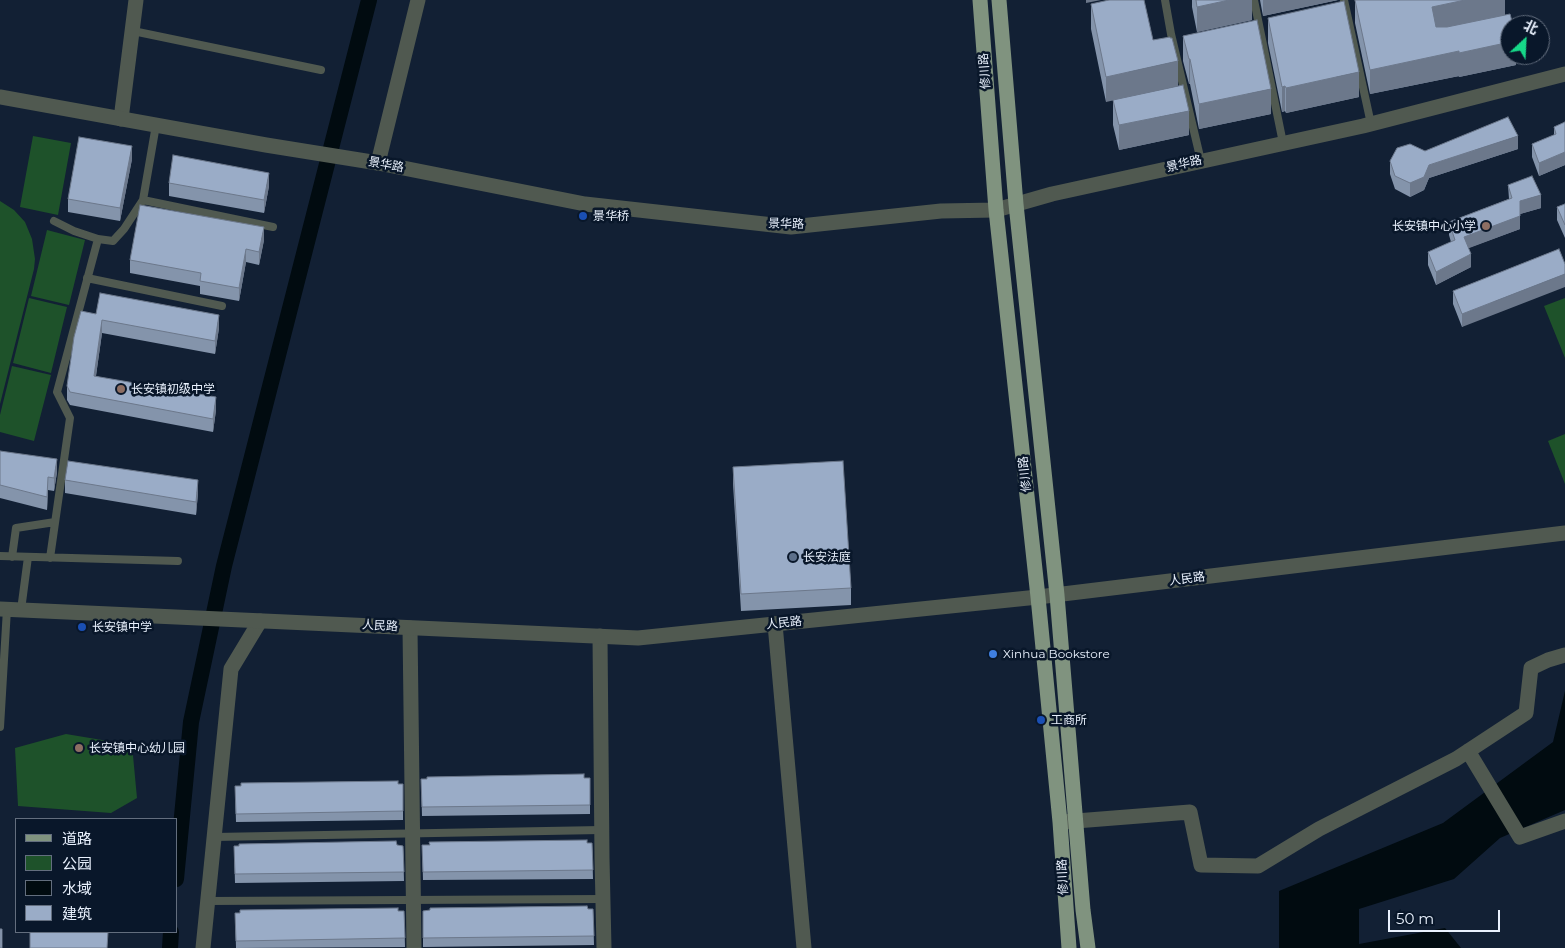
<!DOCTYPE html>
<html>
<head>
<meta charset="utf-8">
<style>
  body { margin:0 }
  #map { position:relative; width:1565px; height:948px; overflow:hidden; background:#122034; font-family:Montserrat,"Noto Sans SC",sans-serif }
  canvas { display:block }
  .legend { position:absolute; left:15px; top:818px; width:162px; height:115px; box-sizing:border-box; background:#09172a; border:1px solid #636e7e; margin:0; padding:6px 9px; list-style:none; font-size:15px; color:#e9f1fd }
  .legend li { display:flex; align-items:center; gap:10px; height:25px }
  .legend b { width:25px; border:1px solid #636e7e }
  .north { position:absolute; left:1500px; top:15px; width:50px; height:50px; box-sizing:border-box; background:#09172a; border:1px solid #636e7e; border-radius:50%; rotate:25deg; font-size:14px; font-weight:700; line-height:20px; text-align:center; color:#e9f1fd }
  .north::after { content:''; display:block; margin:auto; width:18px; height:22px; background:#16d989; clip-path:polygon(50% 0,100% 100%,50% 72%,0 100%) }
  .scale { position:absolute; left:1388px; top:910px; width:112px; height:22px; box-sizing:border-box; border:2px solid #e9f1fd; border-top:0; padding-left:6px; font-size:15px; line-height:18px; white-space:nowrap; color:#e9f1fd; -webkit-text-stroke:4px #09172a; paint-order:stroke }
</style>
</head>
<body>
<div id="map">
<canvas width="1565" height="948"></canvas>
<ul class="legend">
<li><b style="height:6px;background:#80937f"></b>道路</li>
<li><b style="height:14px;background:#1e522a"></b>公园</li>
<li><b style="height:14px;background:#010b10"></b>水域</li>
<li><b style="height:14px;background:#9aacc7"></b>建筑</li>
</ul>
<div class="north">北</div>
<div class="scale">50 m</div>
</div>
<script>
const ctx = document.querySelector('canvas').getContext('2d');
ctx.lineJoin = 'round';
function fill(path, color) {
  ctx.fillStyle = color;
  ctx.fill(path, 'evenodd');
}
function shape(rows) {
  const path = new Path2D();
  for (const r of rows) {
    path.moveTo(r[0], r[1]);
    for (let i = 2; i < r.length; i += 2) path.lineTo(r[i], r[i + 1]);
  }
  return path;
}
function trace(path, color, width, dash) {
  ctx.strokeStyle = color;
  ctx.lineWidth = width;
  ctx.lineCap = dash ? 'butt' : 'round';
  ctx.setLineDash(dash || []);
  ctx.stroke(path);
}
function label(font, color, halo, rows, align = 'center') {
  ctx.font = font + ' Montserrat,"Noto Sans SC",sans-serif';
  ctx.lineWidth = 5;
  ctx.setLineDash([]);
  ctx.textBaseline = 'middle';
  ctx.strokeStyle = halo;
  ctx.fillStyle = color;
  for (const [text, x, y, turn = 0] of rows) {
    ctx.save();
    ctx.translate(x, y);
    ctx.rotate((+turn || 0) * Math.PI / 180);
    ctx.textAlign = isNaN(turn) ? turn : align;
    if (halo) ctx.strokeText(text, 0, 0);
    ctx.fillText(text, 0, 0);
    ctx.restore();
  }
}
const green = shape([
  [33,136,71,143,58,215,20,207],
  [0,201,14,210,25,222,32,239,35,259,34,269,0,404],
  [47,230,85,240,69,305,31,296],
  [29,298,67,307,51,373,13,363],
  [1565,298,1565,358,1544,306],
  [12,366,51,375,34,441,0,432,0,415],
  [1565,434,1565,484,1548,441],
  [66,734,132,745,137,798,111,813,18,806,15,748]
]);
const water = shape([
  [1565,691,1565,810,1500,838,1454,879,1359,909,1359,944,1445,928,1461,948,1279,948,1279,891,1443,823,1553,742]
]);
const canal = shape([
  [176,879,191,722,224,566,369,0],
  [170,948,171,932]
]);
const service = shape([
  [1165,0,1171,34,1201,161],
  [1254,0,1283,143],
  [1344,0,1371,124],
  [133,31,321,70],
  [143,200,273,227],
  [54,221,74,231,98,239,113,241,124,229,143,200,156,125],
  [87,278,222,306],
  [0,556,178,561],
  [12,557,16,528,55,522],
  [50,558,70,418,57,392,98,239],
  [21,610,28,557],
  [0,727,7,609],
  [214,837,601,830],
  [208,901,603,899]
]);
const minor = shape([
  [121,119,136,0],
  [378,163,418,0],
  [775,624,804,948],
  [410,628,414,948],
  [600,636,602,858,604,948],
  [1468,751,1520,837,1565,821],
  [1063,822,1190,812,1201,865,1258,866,1319,829,1456,759,1526,713,1531,668,1548,660,1565,655],
  [203,948,231,669,260,621]
]);
const tertiary = shape([
  [0,97,266,145,378,163,585,204,791,227,941,211,996,210,1052,194,1363,126,1565,74],
  [0,609,638,638,1038,597,1565,533]
]);
const primary = shape([
  [980,0,996,210,1038,597,1060,822,1069,948],
  [999,0,1016,204,1057,595,1083,910,1088,948]
]);
const wall = shape([
  [1192,0,1252,0,1252,20,1197,32,1192,7],
  [1260,0,1338,0,1263,16],
  [1355,0,1505,0,1505,15,1516,55,1516,65,1459,77,1459,76,1370,94,1355,23],
  [1091,4,1153,40,1106,102,1091,29],
  [1268,18,1359,97,1286,113,1285,111,1282,112,1268,43],
  [1183,36,1271,114,1199,129,1190,84,1189,84,1183,61],
  [1113,100,1189,135,1119,150,1113,125],
  [1565,122,1565,165,1539,176,1532,157,1532,144,1554,135,1554,127],
  [1518,149,1429,178,1424,190,1410,197,1395,189,1390,174,1390,161,1425,151],
  [132,159,120,221,68,212,68,199],
  [169,183,269,186,264,213,169,196],
  [1508,185,1541,208,1520,214,1520,229,1468,248,1471,267,1436,285,1428,265,1428,252,1451,242,1449,235,1449,222,1509,199],
  [1565,204,1565,238,1557,220,1557,207],
  [264,240,259,265,246,262,239,301,200,294,200,286,130,273,130,260],
  [1559,249,1462,327,1453,304,1453,291],
  [96,314,219,328,215,354,102,333,96,376,216,410,213,432,70,405,67,400,67,386],
  [0,451,57,472,54,491,48,490,47,510,0,498],
  [733,467,851,588,851,605,741,611,733,484],
  [65,480,198,493,196,515,65,493],
  [590,778,590,814,422,816,421,779],
  [403,784,403,820,236,822,235,786],
  [592,843,593,879,423,880,422,845],
  [397,845,403,846,404,881,235,883,234,846],
  [593,909,594,945,423,947,423,911],
  [404,911,405,947,236,948,235,913]
]);
const shadedWall = shape([
  [1086,0,1101,0,1086,3],
  [1229,0,1252,0,1252,20,1197,32,1197,7],
  [1263,0,1338,0,1263,16],
  [1465,0,1505,0,1505,16,1432,32,1432,7],
  [1510,42,1510,55,1516,55,1516,65,1459,77,1459,53],
  [1459,51,1459,76,1370,94,1370,70],
  [1189,59,1190,59,1190,84,1189,84],
  [1178,61,1178,86,1106,102,1106,77],
  [1359,72,1359,97,1286,113,1286,88],
  [1285,86,1285,111,1282,112,1282,87],
  [1271,89,1271,114,1199,129,1199,104],
  [1189,111,1189,135,1119,150,1119,125],
  [1518,136,1518,149,1429,178,1424,190,1410,197,1410,183,1429,165],
  [132,146,132,159,120,221,120,208],
  [1565,152,1565,165,1539,176,1539,163],
  [269,173,269,186,264,213,264,200],
  [1541,195,1541,208,1520,214,1520,229,1464,250,1464,237,1520,201],
  [264,227,264,240,259,265,259,252],
  [246,249,246,262,239,301,239,288],
  [1471,254,1471,267,1436,285,1436,272],
  [1565,274,1565,287,1462,327,1462,314],
  [219,315,219,328,215,354,215,341],
  [102,320,102,333,94,389,94,376],
  [216,397,216,410,213,432,213,419],
  [57,459,57,472,54,491,54,478],
  [48,477,48,490,47,510,47,497],
  [198,480,198,493,196,515,196,502]
]);
const building = shape([
  [1109,0,1144,0,1153,40,1170,37,1170,38,1172,38,1178,61,1106,77,1091,4,1109,0],
  [1196,0,1229,0,1197,7,1196,0],
  [1355,0,1465,0,1432,7,1436,27,1447,27,1510,14,1513,25,1510,25,1510,42,1459,53,1459,51,1370,70,1355,0],
  [1344,1,1359,72,1286,88,1285,86,1282,87,1268,18,1344,1],
  [1257,20,1271,89,1199,104,1190,59,1189,59,1183,36,1257,20],
  [1183,85,1189,111,1119,125,1113,100,1183,85],
  [1508,117,1518,136,1429,165,1424,177,1410,183,1395,176,1390,161,1397,148,1410,144,1425,151,1508,117],
  [1565,122,1565,152,1539,163,1532,144,1556,134,1554,127,1565,122],
  [79,137,132,146,120,208,68,199,79,137],
  [173,155,269,173,264,200,169,183,173,155],
  [1532,176,1541,195,1520,201,1520,216,1464,237,1471,254,1436,272,1428,252,1455,240,1449,222,1512,198,1508,185,1532,176],
  [1565,204,1565,225,1557,207,1565,204],
  [140,205,264,227,259,252,246,249,239,288,200,281,201,273,130,260,140,205],
  [1559,249,1565,264,1565,274,1462,314,1453,291,1559,249],
  [100,293,219,315,215,341,102,320,94,376,216,397,213,419,70,392,67,386,74,337,81,311,96,314,100,293],
  [0,451,57,459,54,478,48,477,47,497,0,485,0,451],
  [68,461,198,480,196,502,65,480,68,461],
  [843,461,851,588,741,594,733,467,843,461],
  [584,774,584,778,590,778,590,805,422,807,421,779,427,779,427,777,584,774],
  [398,781,398,784,403,784,403,811,236,814,235,786,241,786,241,783,398,781],
  [587,840,587,843,592,843,593,870,423,872,422,845,430,845,429,842,587,840],
  [396,841,397,845,403,846,404,872,235,874,234,846,239,846,239,844,396,841],
  [587,906,588,909,593,909,594,936,423,938,423,911,430,910,430,908,587,906],
  [398,908,398,911,404,911,405,938,236,941,235,913,240,913,240,910,398,908],
  [0,929,2,929,2,948,0,948,0,929],
  [30,932,108,932,107,948,30,948,30,932]
]);
const markers = [
  [583,216,5,"#1a4fb4"],
  [1486,226,5,"#8d6e63"],
  [121,389,5,"#8d6e63"],
  [793,557,5,"#5c6f8a"],
  [82,627,5,"#1a4fb4"],
  [993,654,5,"#3f7fe0"],
  [1041,720,5,"#1a4fb4"],
  [79,748,5,"#8d6e63"]
];
const streetNames = [
  ["修川路",985,71,-94],
  ["景华路",1184,164,-13],
  ["景华路",386,165,10],
  ["景华路",786,224,1],
  ["修川路",1025,474,-96],
  ["人民路",1187,579,-7],
  ["人民路",784,623,-6],
  ["人民路",380,626,3],
  ["修川路",1063,877,-93]
];
const poiNames = [
  ["景华桥",593,216],
  ["长安镇中心小学",1476,226,"right"],
  ["长安镇初级中学",131,389],
  ["长安法庭",803,557],
  ["长安镇中学",92,627],
  ["Xinhua Bookstore",1003,654],
  ["工商所",1051,720],
  ["长安镇中心幼儿园",89,748]
];
fill(green, '#1e522a');
fill(water, '#010b10');
trace(canal, '#010b10', 16);
trace(service, '#505950', 8);
trace(minor, '#505950', 15);
trace(tertiary, '#505950', 15);
trace(primary, '#80937f', 15);
fill(wall, '#8494ab');
fill(shadedWall, '#6c788b');
fill(building, '#9aacc7');
trace(building, '#6c788b', 1);
for (const [x, y, r, color] of markers) {
  const dot = new Path2D();
  dot.arc(x, y, r, 0, 2 * Math.PI);
  ctx.fillStyle = color;
  ctx.fill(dot);
  trace(dot, '#09172a', 2);
}
label('12px', '#e9f1fd', '#09172a', streetNames);
label('12px', '#e9f1fd', '#09172a', poiNames, 'left');
</script>
</body>
</html>
